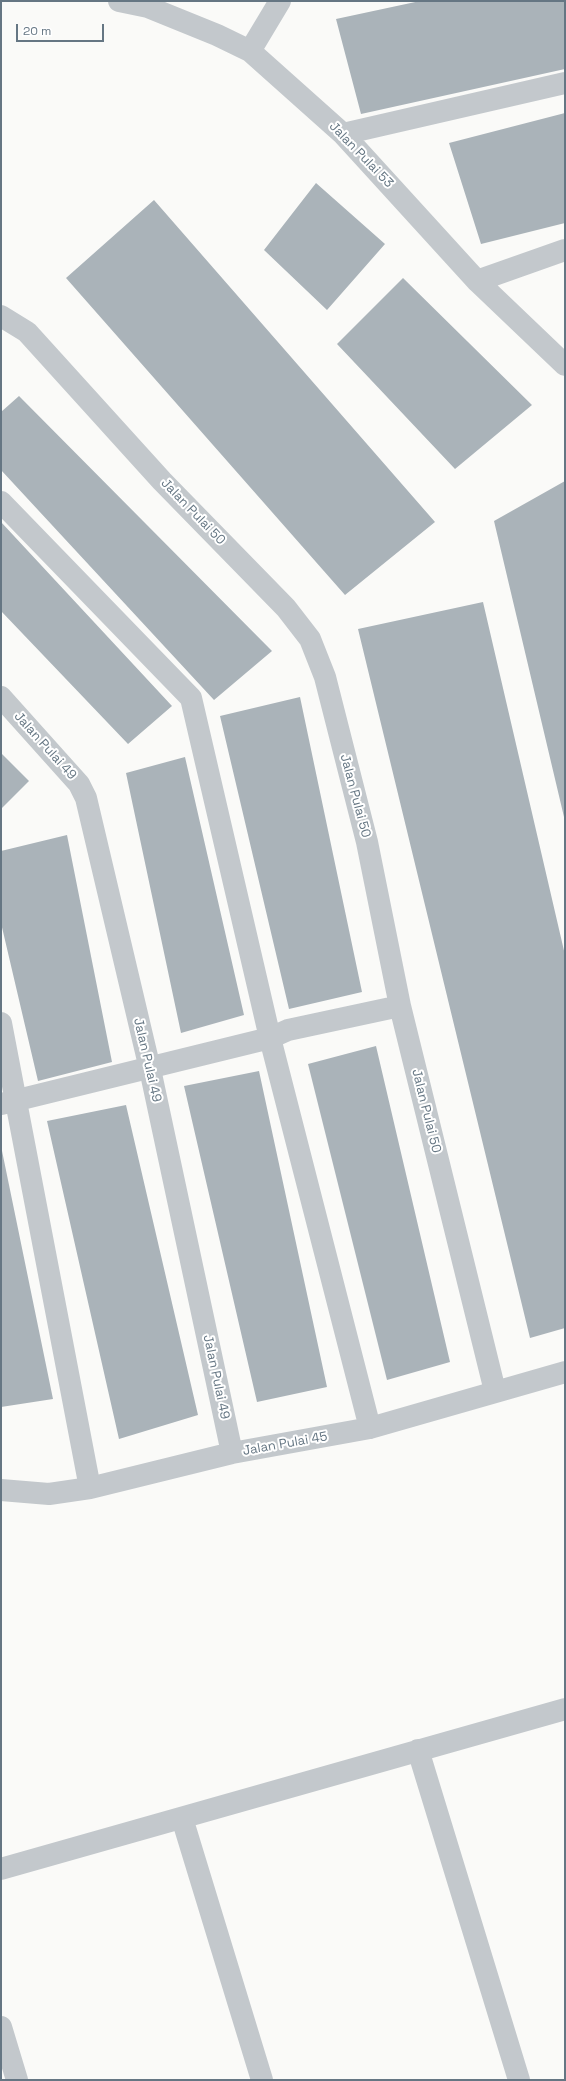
<!DOCTYPE html>
<html>
<head>
<meta charset="utf-8">
<style>
  body { margin:0 }
  #map { position:relative; width:566px; height:2081px; overflow:hidden; background:#fafaf8; font-family:"Space Grotesk",sans-serif }
  canvas { display:block }
  .frame { position:absolute; inset:0; border:2px solid #657683; pointer-events:none }
  .scale { position:absolute; left:16px; top:24px; width:88px; height:18px; box-sizing:border-box; border:2px solid #657683; border-top:0; padding-left:5px; font-size:12px; line-height:14px; white-space:nowrap; color:#657683; -webkit-text-stroke:3px #fff; paint-order:stroke }
</style>
</head>
<body>
<div id="map">
<canvas width="566" height="2081"></canvas>
<div class="frame"></div>
<div class="scale">20 m</div>
</div>
<script>
const ctx = document.querySelector('canvas').getContext('2d');
ctx.lineJoin = 'round';
function fill(path, color) {
  ctx.fillStyle = color;
  ctx.fill(path, 'evenodd');
}
function shape(rows) {
  const path = new Path2D();
  for (const r of rows) {
    path.moveTo(r[0], r[1]);
    for (let i = 2; i < r.length; i += 2) path.lineTo(r[i], r[i + 1]);
  }
  return path;
}
function trace(path, color, width, dash) {
  ctx.strokeStyle = color;
  ctx.lineWidth = width;
  ctx.lineCap = dash ? 'butt' : 'round';
  ctx.setLineDash(dash || []);
  ctx.stroke(path);
}
function label(font, color, halo, rows, align = 'center') {
  ctx.font = font + ' "Space Grotesk",sans-serif';
  ctx.lineWidth = 4;
  ctx.setLineDash([]);
  ctx.textBaseline = 'middle';
  ctx.strokeStyle = halo;
  ctx.fillStyle = color;
  for (const [text, x, y, turn = 0] of rows) {
    ctx.save();
    ctx.translate(x, y);
    ctx.rotate((+turn || 0) * Math.PI / 180);
    ctx.textAlign = isNaN(turn) ? turn : align;
    if (halo) ctx.strokeText(text, 0, 0);
    ctx.fillText(text, 0, 0);
    ctx.restore();
  }
}
const building = shape([
  [420,1,565,1,565,69,361,114,336,19],
  [565,113,565,223,481,244,449,143],
  [316,183,385,244,327,310,264,250],
  [154,200,435,522,345,595,66,278],
  [403,278,532,405,455,469,337,344],
  [19,396,272,651,214,700,1,470,1,412],
  [565,481,565,817,564,817,494,521],
  [1,522,172,706,128,744,1,611],
  [483,602,565,955,565,1328,530,1338,358,629],
  [300,697,362,992,289,1009,220,716],
  [1,753,29,781,1,809],
  [185,757,244,1015,181,1033,126,773],
  [67,835,112,1062,38,1081,1,923,1,851],
  [376,1046,450,1362,387,1380,308,1064],
  [259,1071,327,1387,257,1402,184,1086],
  [126,1105,198,1415,119,1439,47,1121],
  [1,1146,53,1399,1,1407]
]);
const minor = shape([
  [119,1,148,7,217,35,250,51,343,134,477,281,565,365],
  [250,51,280,1],
  [343,134,565,83],
  [477,281,565,250],
  [1,316,27,332,162,481,286,608,310,639,325,677,367,842,400,1006,495,1391],
  [1,502,191,698,270,1038,370,1428],
  [1,697,79,784,86,798,150,1069,232,1453],
  [1,1023,90,1488],
  [1,1104,270,1038,288,1030,400,1006],
  [1,1490,49,1494,90,1488,232,1453,370,1428,565,1372],
  [418,1750,519,2080],
  [182,1818,262,2080],
  [1,1869,565,1709],
  [1,2027,17,2080]
]);
const streetNames = [
  ["Jalan Pulai 53",361,155,46],
  ["Jalan Pulai 50",193,512,46],
  ["Jalan Pulai 49",45,746,48],
  ["Jalan Pulai 50",355,796,75],
  ["Jalan Pulai 49",147,1060,77],
  ["Jalan Pulai 50",426,1111,76],
  ["Jalan Pulai 49",216,1377,78],
  ["Jalan Pulai 45",285,1444,-10]
];
fill(building, '#aab3b9');
trace(minor, '#c3c8cc', 22);
label('13px', '#657683', '#fff', streetNames);
</script>
</body>
</html>
